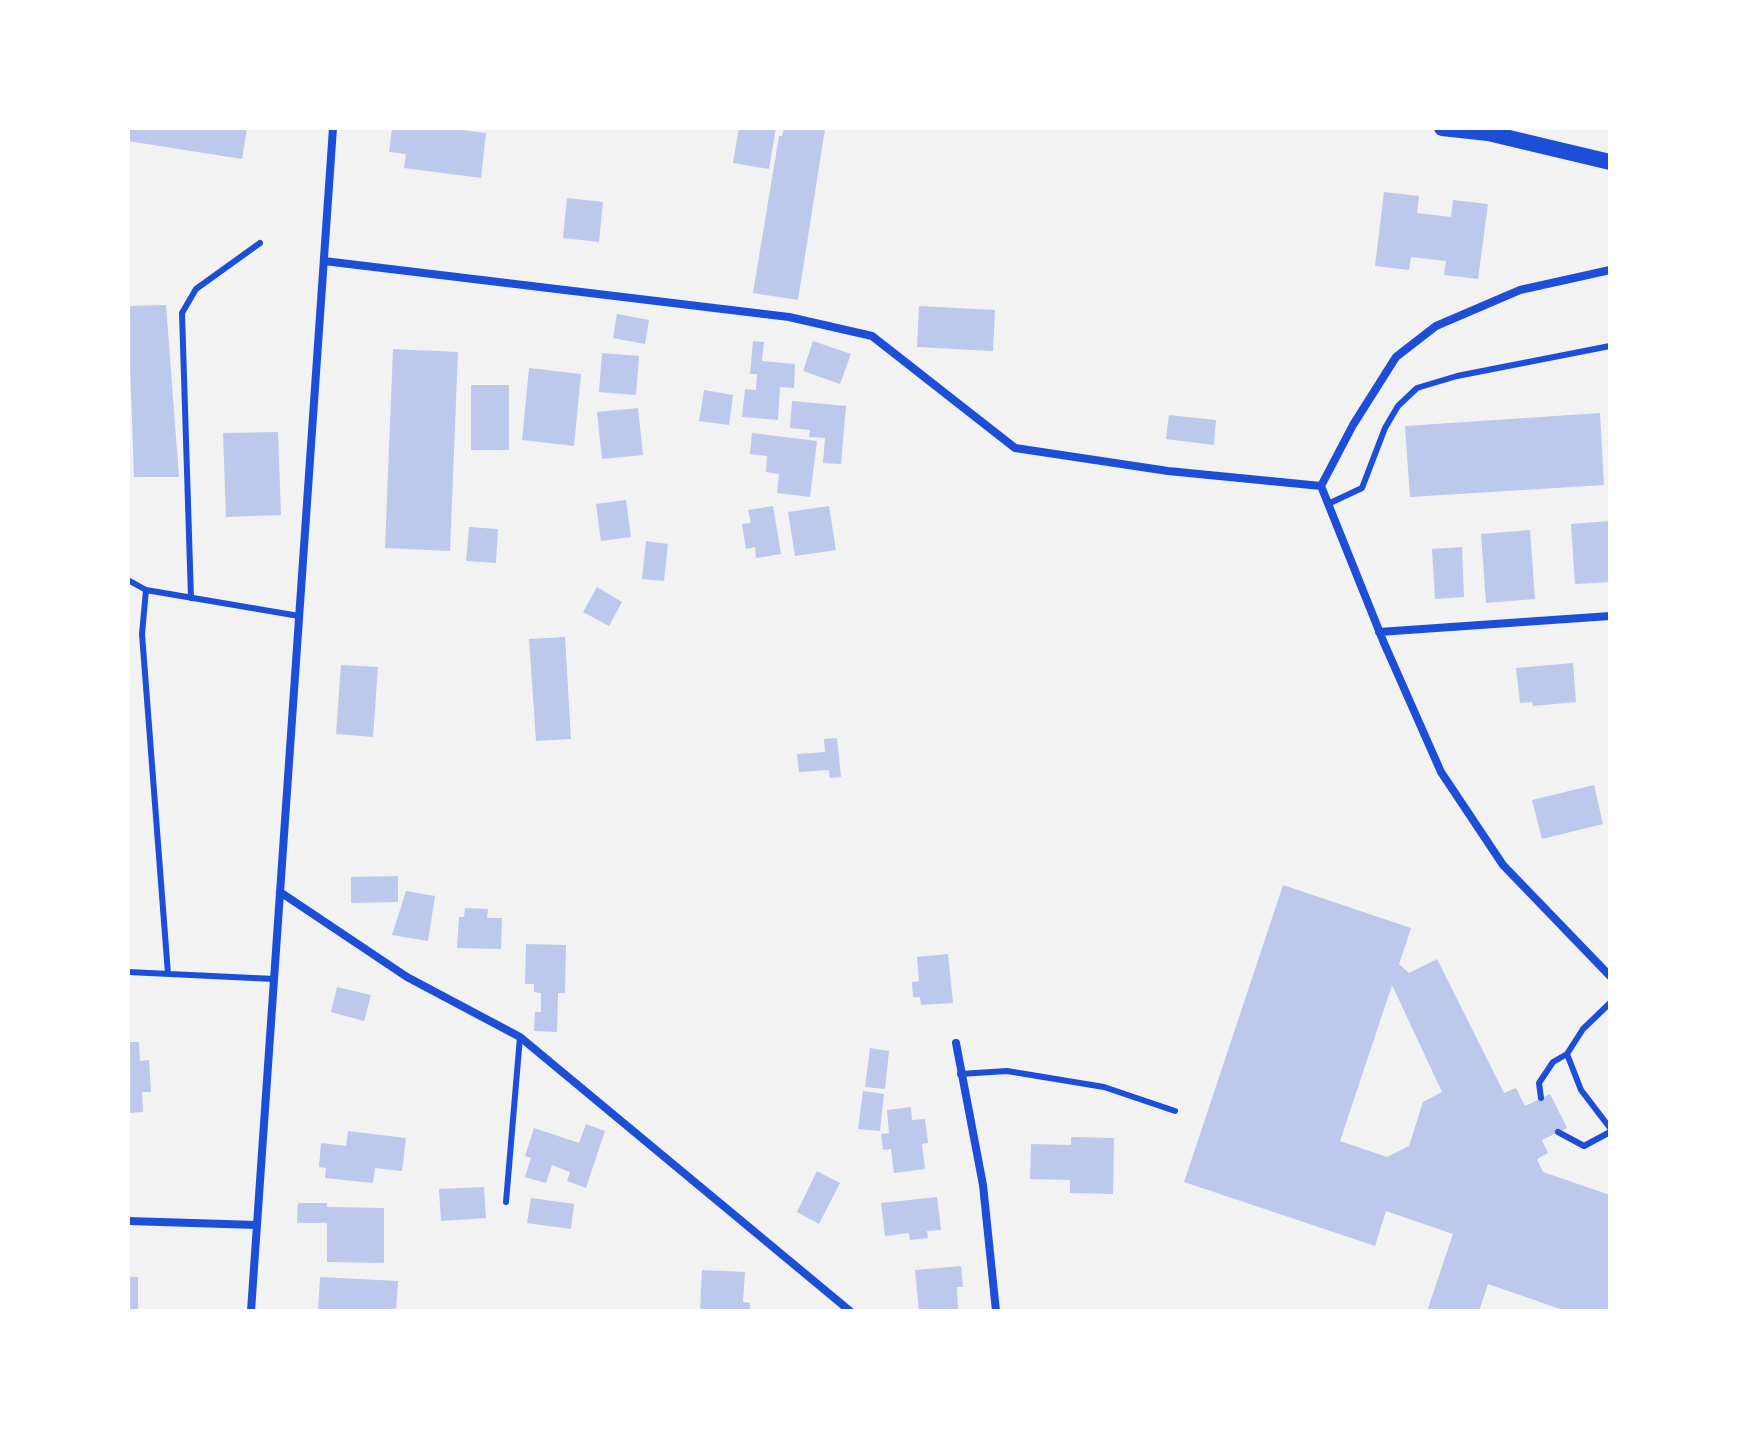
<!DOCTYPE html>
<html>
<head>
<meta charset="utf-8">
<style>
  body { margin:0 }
  #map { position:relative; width:1738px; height:1439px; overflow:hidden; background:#f2f2f2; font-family:Jost,sans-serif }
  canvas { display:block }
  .frame { position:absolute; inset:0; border:130px solid #fff; pointer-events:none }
</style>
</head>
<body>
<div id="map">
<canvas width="1738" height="1439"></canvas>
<div class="frame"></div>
</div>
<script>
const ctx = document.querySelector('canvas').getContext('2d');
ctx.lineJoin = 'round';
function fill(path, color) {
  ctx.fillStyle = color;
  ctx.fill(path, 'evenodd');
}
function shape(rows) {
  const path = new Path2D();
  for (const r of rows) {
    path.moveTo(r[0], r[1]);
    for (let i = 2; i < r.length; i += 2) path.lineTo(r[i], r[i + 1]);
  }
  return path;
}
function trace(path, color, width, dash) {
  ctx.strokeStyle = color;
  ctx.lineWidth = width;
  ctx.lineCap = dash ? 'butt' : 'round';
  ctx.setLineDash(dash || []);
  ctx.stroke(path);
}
const building = shape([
  [128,128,247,128,242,159,128,141],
  [392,128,446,128,486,133,481,178,404,168,406,154,389,152],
  [739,128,776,128,769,169,733,163],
  [784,128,825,129,798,300,753,293,779,136,782,136],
  [1384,192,1419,196,1417,213,1451,217,1453,200,1488,204,1478,279,1444,275,1446,261,1411,257,1409,270,1375,266],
  [567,198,603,202,599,242,563,238],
  [166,305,179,477,134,477,128,306],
  [919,306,995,310,993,351,917,347],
  [617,314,649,320,645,344,613,338],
  [753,341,764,342,762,361,795,364,794,388,780,387,778,420,742,417,745,389,756,390,757,374,750,374],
  [813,341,851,354,840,384,803,371],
  [393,349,458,352,450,551,385,548],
  [602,353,639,356,636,395,599,392],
  [529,368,581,374,574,446,522,440],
  [471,385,509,385,509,450,471,450],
  [704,390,733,395,729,425,699,421],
  [792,401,846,406,841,464,823,463,825,438,809,437,810,430,790,428],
  [638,408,643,455,602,459,597,412],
  [1600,413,1604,485,1410,497,1405,426],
  [1169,415,1216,420,1214,445,1166,439],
  [278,432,281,515,226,517,223,433],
  [752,433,817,441,810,497,777,493,779,474,766,472,767,456,750,454],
  [626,500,631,537,601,541,596,504],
  [773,506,781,554,756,558,755,547,746,549,742,524,751,523,748,510],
  [829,506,836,550,795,556,788,512],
  [1610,521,1610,582,1575,584,1571,524],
  [469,527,498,529,496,563,466,561],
  [1530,530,1535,599,1486,603,1481,534],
  [646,541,668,544,664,581,642,579],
  [1462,547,1464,597,1435,599,1432,549],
  [597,587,622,602,609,626,583,612],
  [565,637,571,739,536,741,529,639],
  [1573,663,1576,702,1533,706,1532,702,1520,703,1516,668],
  [341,665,378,667,373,737,336,734],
  [837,738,841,777,830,778,829,770,799,772,797,754,825,752,824,739],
  [1594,785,1603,824,1542,839,1532,800],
  [398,876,398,902,351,903,351,877],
  [1283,885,1411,928,1399,964,1409,973,1437,959,1504,1093,1516,1088,1525,1106,1550,1094,1567,1128,1542,1140,1548,1153,1537,1159,1543,1172,1610,1195,1610,1311,1566,1311,1488,1284,1479,1311,1427,1311,1453,1234,1386,1211,1375,1246,1184,1182],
  [1392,985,1442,1092,1423,1102,1409,1146,1387,1157,1340,1141],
  [406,891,435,896,428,941,392,935],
  [465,908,488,909,487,918,502,918,501,949,457,948,459,917,464,917],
  [526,944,566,945,565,993,558,993,557,1032,534,1031,535,1012,541,1012,541,993,534,992,534,984,525,984],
  [948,954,953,1003,921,1005,920,997,913,997,912,982,919,981,917,957],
  [337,987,371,995,364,1021,331,1012],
  [128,1042,139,1042,140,1061,149,1060,151,1092,142,1092,143,1112,128,1113],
  [870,1048,889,1051,885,1089,865,1087],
  [863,1091,884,1094,880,1131,858,1129],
  [911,1107,912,1120,925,1119,928,1143,922,1144,925,1169,894,1173,891,1149,883,1150,881,1134,889,1133,887,1110],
  [586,1124,605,1131,586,1188,567,1181,570,1172,552,1165,546,1183,525,1177,531,1158,525,1156,534,1128,579,1143],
  [348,1131,406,1138,402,1171,375,1168,373,1183,325,1178,326,1168,319,1167,321,1143,346,1146],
  [1071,1137,1114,1138,1113,1194,1070,1193,1070,1180,1030,1179,1031,1144,1071,1145],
  [817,1171,840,1183,819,1224,797,1212],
  [484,1187,486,1218,441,1221,439,1189],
  [937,1197,941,1230,927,1231,928,1238,910,1240,909,1233,885,1236,881,1203],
  [531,1198,574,1204,571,1229,527,1223],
  [298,1203,327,1203,327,1207,384,1208,384,1263,327,1262,327,1223,297,1223],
  [961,1266,963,1287,957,1287,958,1311,919,1311,915,1270],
  [702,1270,745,1272,743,1302,750,1303,750,1311,700,1311],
  [128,1277,138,1277,138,1311,128,1311],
  [320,1277,398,1281,396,1311,318,1311]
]);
const service = shape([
  [1328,504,1362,488,1385,428,1398,406,1417,388,1457,376,1610,346],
  [128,580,146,590,299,616],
  [146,590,142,634,168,974],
  [191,598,182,313,196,289,260,243],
  [128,972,274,979],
  [1567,1054,1581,1090,1610,1128],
  [960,1074,1007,1071,1104,1087,1175,1111],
  [1541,1098,1539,1083,1553,1062,1567,1054,1583,1029,1610,1003],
  [1558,1132,1584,1146,1610,1132],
  [506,1202,520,1037]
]);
const minor = shape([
  [324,261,789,317,872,336,1015,448,1168,471,1321,486],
  [1321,486,1384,643,1441,772,1503,865,1610,976],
  [1321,486,1353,425,1396,357,1436,326,1520,290,1610,270],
  [1379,632,1610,616],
  [280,892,407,977,520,1037,850,1311],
  [956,1043,983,1185,996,1311],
  [128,1221,257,1225],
  [251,1311,333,128]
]);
const secondary = shape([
  [1442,128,1488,133,1610,162]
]);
fill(building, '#bdc9ec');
trace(service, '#1d4ed8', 6);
trace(minor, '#1d4ed8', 8);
trace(secondary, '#1d4ed8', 16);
</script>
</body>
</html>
